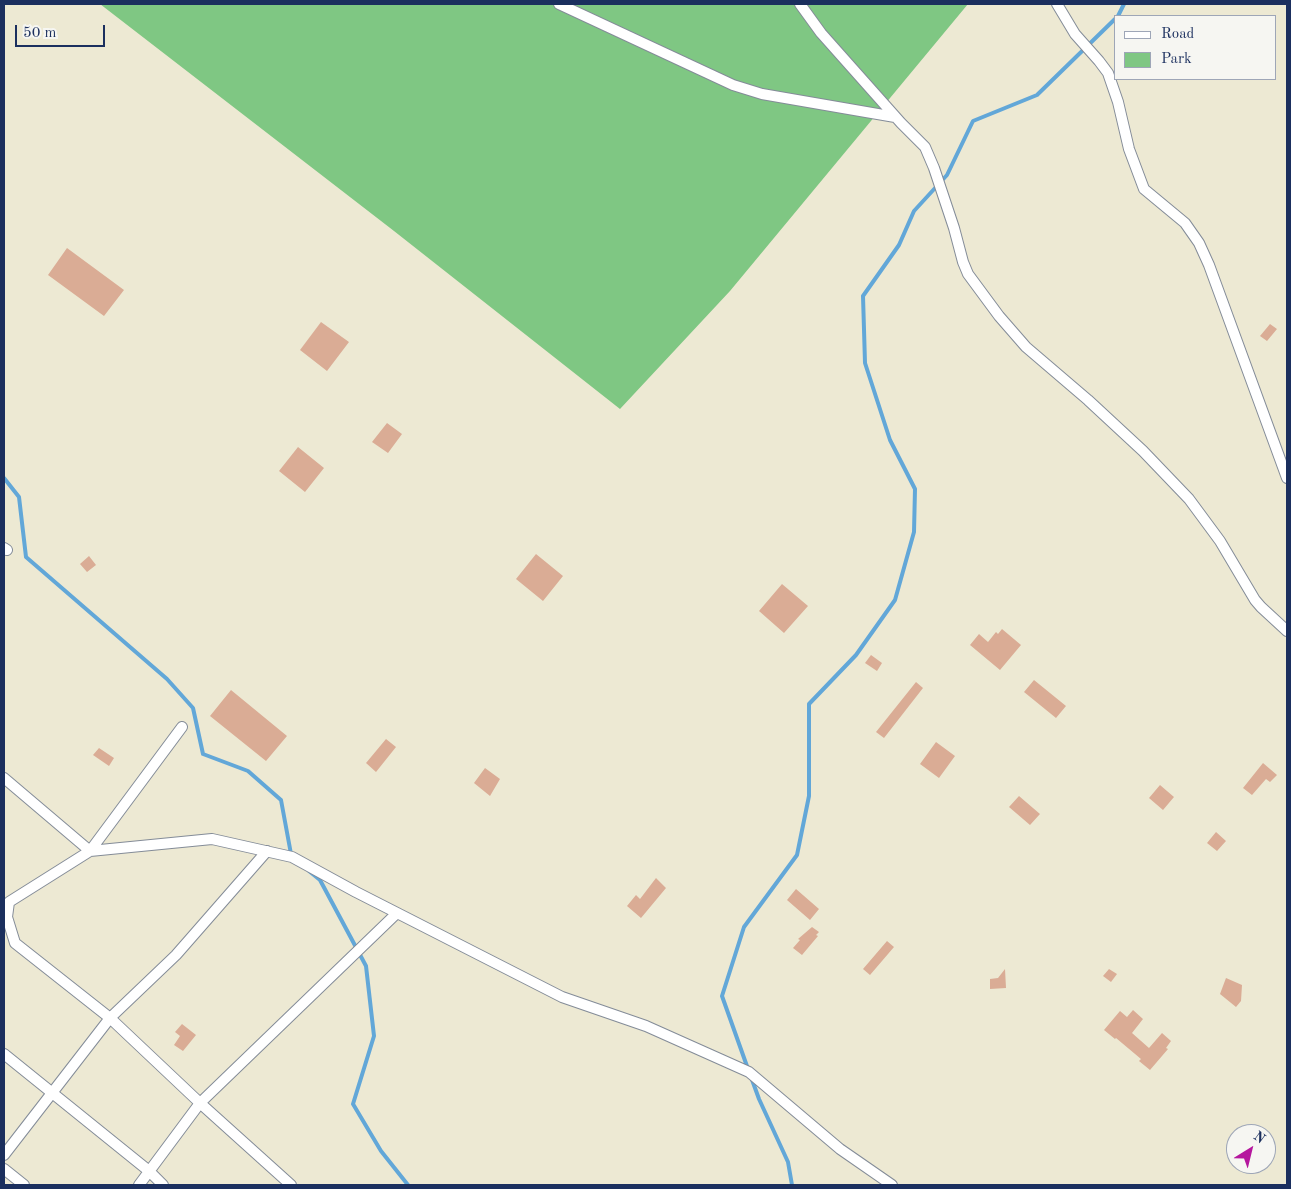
<!DOCTYPE html>
<html>
<head>
<meta charset="utf-8">
<style>
  body { margin:0 }
  #map { position:relative; width:1291px; height:1189px; overflow:hidden; background:#ede9d3; font-family:"Old Standard TT",serif }
  canvas { display:block }
  .frame { position:absolute; inset:0; border:5px solid #1b2f5e; pointer-events:none }
  .legend { position:absolute; left:1114px; top:15px; width:162px; height:65px; box-sizing:border-box; background:#f6f6f2; border:1px solid #9ea6b7; margin:0; padding:6px 9px; list-style:none; font-size:15px; color:#1b2f5e }
  .legend li { display:flex; align-items:center; gap:10px; height:25px }
  .legend b { width:25px; border:1px solid #9ea6b7 }
  .north { position:absolute; left:1226px; top:1124px; width:50px; height:50px; box-sizing:border-box; background:#f6f6f2; border:1px solid #9ea6b7; border-radius:50%; rotate:36deg; font-size:14px; font-weight:700; line-height:20px; text-align:center; color:#1b2f5e }
  .north::after { content:''; display:block; margin:auto; width:18px; height:22px; background:#b5179e; clip-path:polygon(50% 0,100% 100%,50% 72%,0 100%) }
  .scale { position:absolute; left:15px; top:25px; width:90px; height:22px; box-sizing:border-box; border:2px solid #1b2f5e; border-top:0; padding-left:6px; font-size:15px; line-height:18px; white-space:nowrap; color:#1b2f5e; -webkit-text-stroke:4px #f6f6f2; paint-order:stroke }
</style>
</head>
<body>
<div id="map">
<canvas width="1291" height="1189"></canvas>
<div class="frame"></div>
<ul class="legend">
<li><b style="height:6px;background:#fff"></b>Road</li>
<li><b style="height:14px;background:#7fc783"></b>Park</li>
</ul>
<div class="north">N</div>
<div class="scale">50 m</div>
</div>
<script>
const ctx = document.querySelector('canvas').getContext('2d');
ctx.lineJoin = 'round';
function fill(path, color) {
  ctx.fillStyle = color;
  ctx.fill(path, 'evenodd');
}
function shape(rows) {
  const path = new Path2D();
  for (const r of rows) {
    path.moveTo(r[0], r[1]);
    for (let i = 2; i < r.length; i += 2) path.lineTo(r[i], r[i + 1]);
  }
  return path;
}
function trace(path, color, width, dash) {
  ctx.strokeStyle = color;
  ctx.lineWidth = width;
  ctx.lineCap = dash ? 'butt' : 'round';
  ctx.setLineDash(dash || []);
  ctx.stroke(path);
}
const green = shape([
  [100,4,968,4,730,291,620,409,394,231]
]);
const stream = shape([
  [1118,16,1124,4],
  [4,478,19,497,26,557,167,679,193,708,203,754,248,771,281,800,291,854],
  [309,871,320,880,366,966,374,1036,353,1104,381,1151,408,1185],
  [748,1069,722,996,744,927,797,855,809,796,809,704,856,655,895,600,914,532,915,489,890,440,865,363,863,296,899,245,914,211,947,175,973,121,1037,95,1115,19],
  [751,1077,759,1099,788,1162,792,1185]
]);
const building = shape([
  [67,248,124,290,104,316,48,275],
  [321,322,349,342,327,371,300,350],
  [1270,324,1277,329,1267,341,1260,336],
  [387,423,402,434,388,453,372,442],
  [298,447,324,468,305,492,279,471],
  [536,554,563,576,543,601,516,579],
  [89,556,96,565,87,572,80,564],
  [782,584,808,606,784,633,759,611],
  [1002,629,1021,645,1000,670,970,645,979,634,988,642,996,632,998,634],
  [871,655,882,663,877,671,865,663],
  [1034,680,1066,706,1056,718,1024,692],
  [916,682,923,688,884,738,876,732],
  [231,690,287,736,266,761,210,716],
  [386,739,396,747,376,772,366,763],
  [936,742,955,756,939,778,920,764],
  [99,748,114,758,109,766,93,755],
  [1263,763,1277,775,1270,782,1266,779,1252,795,1243,788],
  [485,768,500,779,490,796,474,783],
  [1160,785,1174,797,1163,810,1149,798],
  [1019,796,1040,814,1030,825,1009,807],
  [1216,832,1226,841,1217,851,1207,843],
  [656,878,666,888,641,918,627,906,636,895,640,899],
  [796,889,819,909,810,920,787,900],
  [812,927,819,932,816,935,818,936,802,955,793,948,800,940,798,939],
  [887,941,894,947,870,975,863,969],
  [1005,969,1006,988,990,989,990,979,998,978],
  [1109,969,1117,974,1111,982,1103,976],
  [1226,978,1242,985,1241,1001,1236,1007,1220,994],
  [1133,1010,1143,1019,1132,1033,1149,1048,1162,1033,1171,1041,1166,1048,1168,1049,1150,1070,1139,1061,1141,1059,1116,1038,1115,1039,1104,1030,1120,1011,1127,1017],
  [182,1024,196,1035,183,1051,174,1045,180,1036,175,1032]
]);
const minor = shape([
  [559,4,733,85,762,94,895,117],
  [800,4,821,33,901,123,925,147,934,168,954,228,963,262,968,274,999,316,1026,347,1088,400,1143,451,1189,499,1220,541,1255,600,1261,607,1287,631],
  [1057,4,1075,34,1099,61,1108,73,1118,102,1129,149,1144,189,1185,223,1199,243,1209,265,1287,478],
  [4,548,7,550],
  [182,727,90,851,9,902,7,917,15,943,110,1018,200,1103,291,1185],
  [4,778,90,851,212,839,292,857,356,892,562,997,646,1026,749,1072,840,1149,892,1185],
  [4,1054,149,1171,163,1185],
  [4,1155,110,1018,176,955,267,851],
  [4,1169,24,1185],
  [139,1185,200,1103,397,913]
]);
fill(green, '#7fc783');
trace(stream, '#62a7d8', 4);
fill(building, '#daac95');
trace(minor, '#848c98', 12);
trace(minor, '#fff', 10);
</script>
</body>
</html>
